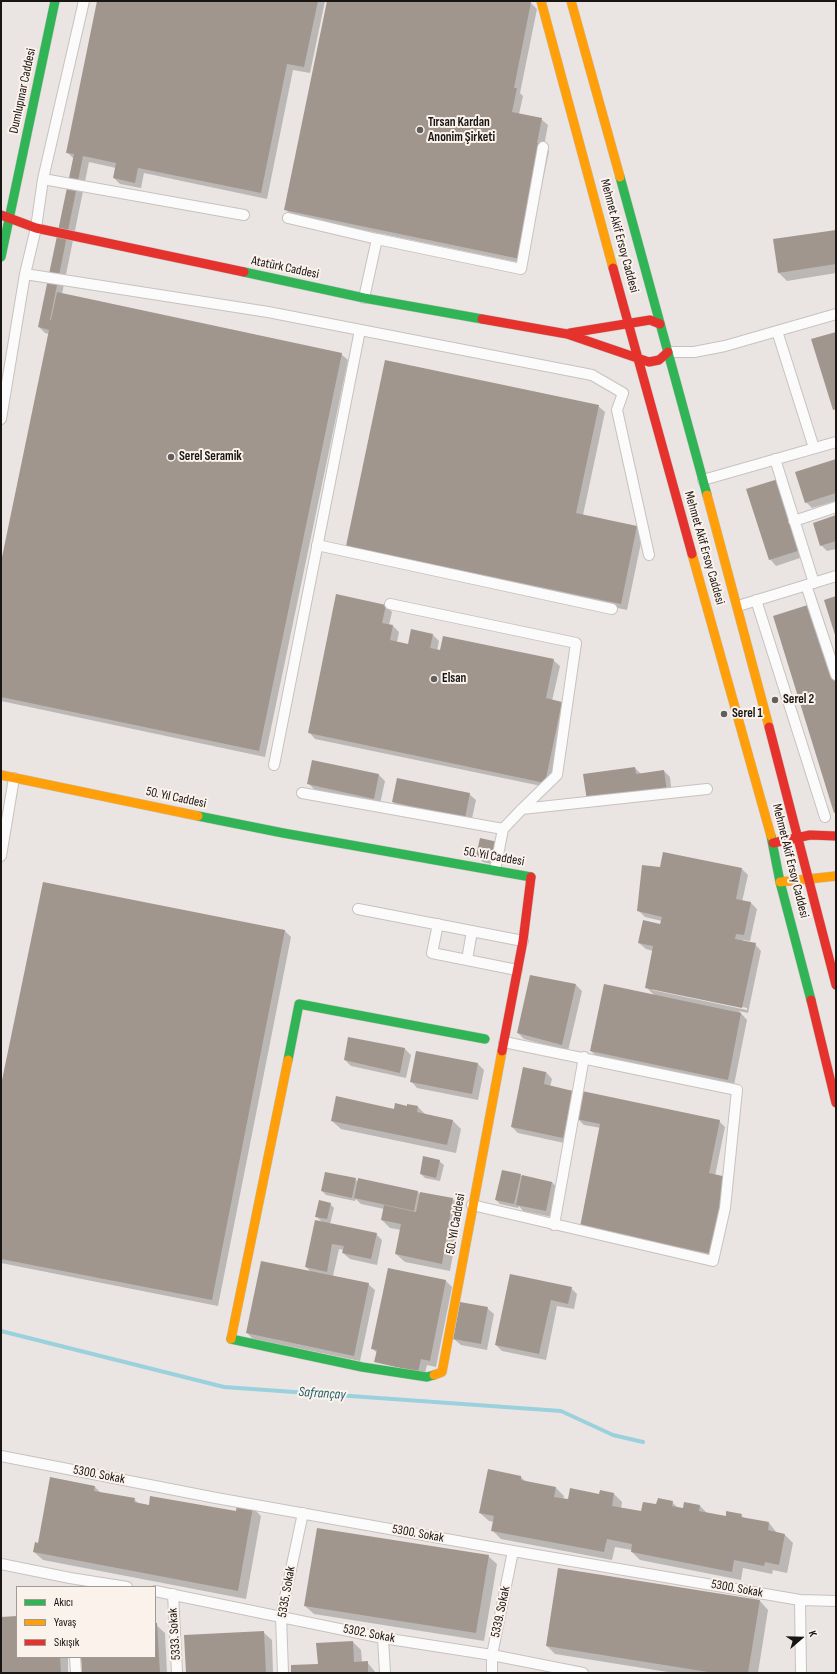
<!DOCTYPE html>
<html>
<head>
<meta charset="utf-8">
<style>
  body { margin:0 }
  #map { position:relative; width:837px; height:1674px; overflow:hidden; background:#eae5e2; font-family:"Sofia Sans Condensed",sans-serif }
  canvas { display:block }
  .frame { position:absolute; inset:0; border:2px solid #181513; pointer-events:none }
  .legend { position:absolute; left:16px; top:1586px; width:140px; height:72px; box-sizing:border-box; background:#fbf2ec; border:1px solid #a09a95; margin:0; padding:5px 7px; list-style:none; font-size:12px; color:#181513 }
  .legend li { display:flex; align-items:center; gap:8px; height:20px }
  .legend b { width:20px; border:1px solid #a09a95 }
  .north { position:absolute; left:781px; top:1618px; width:40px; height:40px; -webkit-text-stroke:3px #fbf2ec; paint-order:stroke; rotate:70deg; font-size:11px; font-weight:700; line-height:16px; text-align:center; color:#181513 }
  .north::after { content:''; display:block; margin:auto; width:14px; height:18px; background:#181513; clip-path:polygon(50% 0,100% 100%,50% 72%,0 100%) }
</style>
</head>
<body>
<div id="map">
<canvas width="837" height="1674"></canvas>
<div class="frame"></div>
<ul class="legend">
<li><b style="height:5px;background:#30b455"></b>Akıcı</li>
<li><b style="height:5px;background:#ff9f0a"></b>Yavaş</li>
<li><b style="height:5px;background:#e5322d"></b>Sıkışık</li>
</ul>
<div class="north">K</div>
</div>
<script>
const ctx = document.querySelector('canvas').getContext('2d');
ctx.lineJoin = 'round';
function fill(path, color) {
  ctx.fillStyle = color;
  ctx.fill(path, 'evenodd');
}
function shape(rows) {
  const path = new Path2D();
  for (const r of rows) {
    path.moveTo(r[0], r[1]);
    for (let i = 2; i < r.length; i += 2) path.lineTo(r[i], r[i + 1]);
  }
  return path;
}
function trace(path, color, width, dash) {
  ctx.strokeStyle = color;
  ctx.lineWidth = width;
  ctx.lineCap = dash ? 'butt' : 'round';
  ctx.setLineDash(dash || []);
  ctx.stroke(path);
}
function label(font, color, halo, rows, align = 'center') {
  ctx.font = font + ' "Sofia Sans Condensed",sans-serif';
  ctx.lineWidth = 4;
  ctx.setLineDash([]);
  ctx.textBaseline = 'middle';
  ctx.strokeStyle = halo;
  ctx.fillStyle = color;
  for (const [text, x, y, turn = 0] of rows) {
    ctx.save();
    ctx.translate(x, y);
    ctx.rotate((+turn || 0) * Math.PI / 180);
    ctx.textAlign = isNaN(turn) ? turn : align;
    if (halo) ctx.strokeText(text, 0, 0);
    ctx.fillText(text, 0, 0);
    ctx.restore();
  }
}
const shadow = shape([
  [98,1,325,1,310,73,293,70,267,199,144,173,141,188,120,184,114,178,116,168,89,162,62,294,341,354,348,360,265,757,1,701,1,567,49,334,45,333,39,327,74,159,67,152],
  [328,1,522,1,531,3,537,9,520,93,523,96,519,114,541,119,548,125,544,146,549,151,526,264,292,215,285,209],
  [836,231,836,273,787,281,778,272],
  [598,406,605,412,583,515,637,527,643,533,627,610,354,552,348,546],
  [836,460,836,501,812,508,806,502],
  [778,480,806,556,776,566,770,559],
  [836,516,836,549,827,551,821,545],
  [386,605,392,612,389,625,393,626,399,632,397,642,409,645,433,635,439,641,437,651,553,660,560,666,552,701,562,703,568,709,551,788,315,739,309,732],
  [313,761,379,775,385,781,380,804,315,790,309,784],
  [635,768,641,774,664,771,670,777,672,797,594,807,588,801],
  [469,794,476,800,471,823,399,808,393,802],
  [481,840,500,866,483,862,477,856],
  [661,868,742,869,748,875,742,902,751,903,757,909,750,941,743,940,743,942,755,944,761,951,748,1013,739,1011,747,1020,734,1085,597,1057,591,1051,654,995,646,987,653,951,646,949,639,943,661,925,662,921,645,917,638,910],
  [652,988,747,1008,747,1010,652,990],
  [284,930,291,937,218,1306,1,1263,1,1090],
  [576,985,582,991,568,1051,524,1039,518,1033],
  [405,1049,411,1055,406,1078,351,1066,345,1060],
  [478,1064,484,1070,478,1100,417,1088,411,1081],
  [546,1072,552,1079,550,1087,572,1091,569,1144,518,1133,512,1127],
  [407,1107,418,1107,426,1115,453,1121,461,1129,456,1153,341,1129,332,1121],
  [577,1118,719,1121,725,1127,715,1176,726,1178,732,1184,717,1260,581,1227,601,1128,584,1125],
  [439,1161,444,1165,440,1181,425,1178,421,1174],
  [521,1175,523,1178,552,1182,558,1189,552,1217,523,1211,519,1206,518,1208,500,1204,496,1200],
  [355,1179,358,1182,359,1180,418,1192,421,1195,453,1199,461,1208,450,1271,405,1262,396,1254,401,1230,390,1228,382,1220,384,1209,361,1204,356,1199,355,1201,326,1195,322,1191],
  [330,1204,334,1208,330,1224,376,1234,382,1240,377,1265,350,1259,343,1253,344,1250,339,1249,333,1276,368,1284,375,1290,360,1361,253,1339,247,1333,311,1272,306,1267,322,1222,316,1216],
  [389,1269,446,1281,452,1287,436,1367,427,1365,424,1377,377,1353,372,1348],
  [510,1275,571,1288,577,1294,574,1309,557,1306,546,1360,502,1351,496,1345],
  [487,1308,494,1314,487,1350,461,1345,454,1339],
  [521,1477,526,1482,556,1488,564,1496,563,1500,614,1494,622,1502,621,1509,642,1512,657,1505,672,1502,678,1508,684,1509,700,1506,707,1513,727,1517,741,1515,745,1519,769,1523,777,1533,785,1535,793,1543,787,1573,773,1570,772,1574,743,1568,741,1580,640,1560,632,1552,632,1550,615,1547,612,1560,501,1539,492,1530,494,1522,489,1521,480,1513],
  [95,1487,101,1493,134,1499,139,1504,150,1506,237,1512,253,1508,261,1516,246,1599,43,1560,34,1552,39,1544],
  [488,1556,497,1564,484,1641,314,1614,305,1606],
  [760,1601,768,1610,758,1673,674,1673,555,1654,547,1646],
  [17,1617,17,1657,68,1657,68,1673,1,1673,1,1618],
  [155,1624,165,1633,167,1673,83,1673,82,1657,155,1657],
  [263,1632,272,1640,273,1673,187,1673],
  [353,1642,361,1650,362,1662,367,1662,376,1673,292,1673,319,1665]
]);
const stream = shape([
  [1,1331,224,1387,561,1411,613,1435,643,1442]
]);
const building = shape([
  [97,1,318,1,304,67,287,64,261,193,138,168,135,183,113,178,116,163,83,156,50,320,51,320,57,292,342,353,259,751,1,697,1,562,49,330,38,327,74,154,66,153],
  [327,1,531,2,514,88,517,88,512,112,542,118,537,143,543,144,520,259,284,210],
  [836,230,836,264,778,273,773,239],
  [836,332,836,409,833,410,811,339],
  [385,360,599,405,576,513,637,526,621,604,346,546],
  [836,459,836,493,805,503,795,472],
  [778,479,801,550,769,560,746,489],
  [836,515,836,541,820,546,813,523],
  [336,594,386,605,382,623,393,625,390,640,408,644,411,629,433,634,430,648,440,650,443,636,554,659,546,698,562,702,545,783,308,733],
  [836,596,836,638,824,600],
  [811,604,836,685,836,812,834,813,773,616],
  [312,760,379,774,374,799,307,784],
  [635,767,636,774,664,770,667,791,587,801,583,774],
  [397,778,470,793,465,818,392,802],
  [480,838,498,842,494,860,476,856],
  [663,852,742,868,736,899,751,902,744,935,736,934,735,939,756,943,742,1008,645,988,653,946,638,943,643,920,660,924,662,917,637,911,642,865,660,867],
  [43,882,285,930,212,1300,1,1259,1,1085],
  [530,975,576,984,562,1045,517,1033],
  [604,984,741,1013,728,1080,590,1051],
  [348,1037,405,1048,400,1073,344,1060],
  [416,1051,478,1063,472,1094,410,1082],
  [523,1067,546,1072,544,1084,573,1091,563,1138,511,1127],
  [582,1091,720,1120,709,1173,727,1177,711,1254,580,1227,600,1124,576,1119],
  [336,1096,394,1109,395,1103,407,1106,407,1104,418,1106,417,1112,453,1120,447,1145,331,1121],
  [423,1156,440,1160,436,1178,420,1174],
  [502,1170,521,1174,514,1204,495,1200],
  [325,1172,356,1178,352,1198,321,1191],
  [522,1175,552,1182,546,1211,516,1205],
  [358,1178,418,1191,414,1211,354,1198],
  [420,1192,453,1198,442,1264,395,1254,401,1224,381,1220,384,1205,416,1212],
  [319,1200,331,1203,327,1219,315,1217],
  [315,1220,377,1233,371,1259,342,1253,344,1246,332,1244,327,1272,305,1267],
  [261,1261,369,1283,354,1356,246,1333],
  [388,1268,446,1280,430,1361,421,1359,418,1372,374,1362,377,1350,371,1349],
  [510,1274,572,1287,568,1304,551,1300,539,1354,495,1345],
  [460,1302,488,1307,481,1344,453,1339],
  [488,1469,521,1476,521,1480,556,1487,554,1497,568,1499,570,1488,599,1494,600,1490,614,1493,612,1506,641,1511,643,1502,656,1504,658,1498,673,1501,672,1506,683,1508,684,1502,700,1505,699,1511,726,1516,726,1511,742,1514,741,1517,769,1522,768,1530,785,1534,779,1565,765,1562,764,1566,734,1560,732,1572,631,1552,632,1544,607,1539,604,1552,491,1531,494,1516,479,1513],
  [50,1477,95,1486,94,1491,135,1498,134,1502,149,1505,150,1496,236,1511,237,1504,253,1507,238,1591,33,1552,35,1542,38,1543],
  [317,1528,489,1555,476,1633,304,1606],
  [558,1568,760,1600,748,1673,714,1673,546,1646],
  [17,1616,17,1657,60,1657,61,1673,1,1673,1,1617],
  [155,1623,157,1623,160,1673,82,1673,81,1657,155,1657],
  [264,1631,266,1673,186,1673,184,1635],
  [353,1641,354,1662,368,1661,368,1673,291,1673,291,1665,318,1664,316,1643]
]);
const street = shape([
  [43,179,244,215],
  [288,218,377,239,364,298],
  [377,239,521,269,543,147],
  [25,274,36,228,43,179,84,1],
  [777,331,814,448],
  [668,352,694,352,725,346,836,314],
  [1,419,25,274,268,312,592,375,623,393,617,410,649,555],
  [775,459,814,583],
  [703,480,836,442],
  [794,521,836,507],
  [317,545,612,609],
  [806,585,836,675],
  [756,600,825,817],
  [390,604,576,643,557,775,522,809],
  [738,606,836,576],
  [274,765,360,330],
  [302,793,503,829,522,809,707,789],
  [1,856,14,778],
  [495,870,503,829],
  [358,909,523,941],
  [438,924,432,953,517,970],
  [467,960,472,931],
  [472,1205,713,1261,725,1208,737,1090,504,1042],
  [554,1225,584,1057],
  [1,1456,216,1498,513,1551,800,1600,836,1601],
  [1,1564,70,1578,127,1587],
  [155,1591,383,1638,492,1655,583,1673],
  [173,1594,177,1673],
  [800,1600,801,1673],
  [383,1638,385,1673],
  [75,1657,76,1673],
  [283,1673,281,1616,303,1513],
  [492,1673,492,1655,513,1551]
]);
const fast = shape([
  [620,177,707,495],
  [1,257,55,1],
  [244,272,364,298,482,319],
  [198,816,283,833,531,877],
  [771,836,780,882,811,1000],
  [288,1060,299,1004,485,1039],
  [231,1339,362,1367,427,1377,434,1375]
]);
const slow = shape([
  [541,1,613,268],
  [571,1,620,177],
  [707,495,769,727],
  [692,554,771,836],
  [1,775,198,816],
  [780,882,836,876],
  [231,1339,288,1060],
  [434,1375,442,1372,502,1051]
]);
const jam = shape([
  [1,215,36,228,244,272],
  [613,268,692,554],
  [482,319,567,334,649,362,659,360,668,352],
  [570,333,650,320,660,324],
  [769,727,836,985],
  [773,843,810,835,836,836],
  [811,1000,836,1103],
  [502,1051,523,941,531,877]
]);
const markers = [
  [420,130,4,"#625e5b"],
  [171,457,4,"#625e5b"],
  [434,679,4,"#625e5b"],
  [775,700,4,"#625e5b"],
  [724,714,4,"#625e5b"]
];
const streetNames = [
  ["Dumlupınar Caddesi",23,91,-78],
  ["Mehmet Akif Ersoy Caddesi",619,236,75],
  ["Atatürk Caddesi",285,268,12],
  ["Mehmet Akif Ersoy Caddesi",704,548,74],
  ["50. Yıl Caddesi",176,798,12],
  ["50. Yıl Caddesi",494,857,10],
  ["Mehmet Akif Ersoy Caddesi",790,861,76],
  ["50. Yıl Caddesi",456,1224,-80],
  ["5300. Sokak",99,1475,11],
  ["5300. Sokak",418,1534,10],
  ["5300. Sokak",737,1589,10],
  ["5335. Sokak",287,1592,-80],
  ["5339. Sokak",501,1612,-78],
  ["5333. Sokak",175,1634,-94],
  ["5302. Sokak",369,1634,11]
];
const poiNames = [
  ["Tırsan Kardan",428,123],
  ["Anonim Şirketi",428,138],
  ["Serel Seramik",179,457],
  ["Elsan",442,679],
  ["Serel 2",783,700],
  ["Serel 1",732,714]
];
const waterNames = [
  ["Safrançay",322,1394,4]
];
fill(shadow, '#0003');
trace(stream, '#9bd1dc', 4);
fill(building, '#a1968e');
trace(street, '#c6c2c0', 12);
trace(fast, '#c6c2c0', 10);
trace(slow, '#c6c2c0', 10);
trace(jam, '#c6c2c0', 10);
trace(street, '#fcfbfb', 10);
trace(fast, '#30b455', 9);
trace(slow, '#ff9f0a', 9);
trace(jam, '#e5322d', 9);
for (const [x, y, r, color] of markers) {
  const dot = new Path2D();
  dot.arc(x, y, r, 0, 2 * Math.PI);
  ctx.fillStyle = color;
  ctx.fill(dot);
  trace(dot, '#fbf2ec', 1.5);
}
label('13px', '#181513', '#fbf2ec', streetNames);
label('bold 13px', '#181513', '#fbf2ec', poiNames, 'left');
label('italic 14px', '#1f606c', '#fbf2ec', waterNames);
</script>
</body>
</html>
